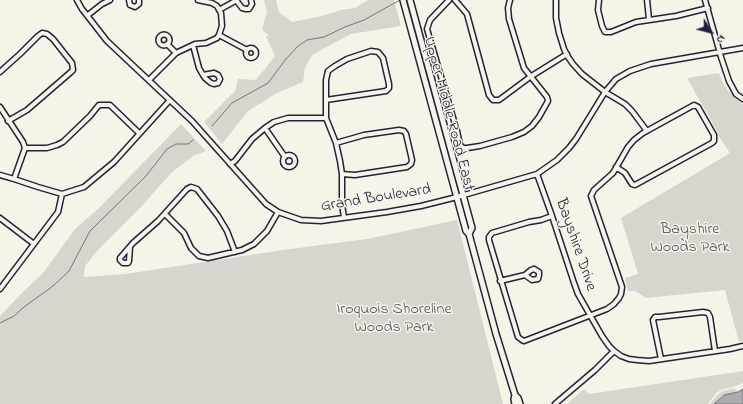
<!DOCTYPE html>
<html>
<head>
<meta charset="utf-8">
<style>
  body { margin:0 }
  #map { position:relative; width:743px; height:404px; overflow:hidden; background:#f7f3e8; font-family:"Indie Flower",sans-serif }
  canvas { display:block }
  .north { position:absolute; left:691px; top:12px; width:40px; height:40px; -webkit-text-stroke:3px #f7f3e8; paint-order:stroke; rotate:126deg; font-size:11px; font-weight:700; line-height:16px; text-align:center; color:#22223b }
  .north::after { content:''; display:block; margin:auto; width:14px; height:18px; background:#22223b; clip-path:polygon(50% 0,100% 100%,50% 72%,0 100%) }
</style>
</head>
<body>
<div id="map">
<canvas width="743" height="404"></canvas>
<div class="north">N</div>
</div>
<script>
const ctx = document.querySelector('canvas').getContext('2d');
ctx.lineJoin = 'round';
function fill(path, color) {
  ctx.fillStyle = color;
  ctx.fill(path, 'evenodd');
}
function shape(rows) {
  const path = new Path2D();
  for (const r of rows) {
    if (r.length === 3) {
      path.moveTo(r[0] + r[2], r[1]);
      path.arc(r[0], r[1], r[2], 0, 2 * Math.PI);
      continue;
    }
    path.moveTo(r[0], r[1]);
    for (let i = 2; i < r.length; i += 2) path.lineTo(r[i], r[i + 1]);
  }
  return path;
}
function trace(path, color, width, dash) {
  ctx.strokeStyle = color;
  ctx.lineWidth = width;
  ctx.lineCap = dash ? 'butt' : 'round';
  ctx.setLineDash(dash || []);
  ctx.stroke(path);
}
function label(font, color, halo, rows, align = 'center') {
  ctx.font = font + ' "Indie Flower",sans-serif';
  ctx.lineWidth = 3;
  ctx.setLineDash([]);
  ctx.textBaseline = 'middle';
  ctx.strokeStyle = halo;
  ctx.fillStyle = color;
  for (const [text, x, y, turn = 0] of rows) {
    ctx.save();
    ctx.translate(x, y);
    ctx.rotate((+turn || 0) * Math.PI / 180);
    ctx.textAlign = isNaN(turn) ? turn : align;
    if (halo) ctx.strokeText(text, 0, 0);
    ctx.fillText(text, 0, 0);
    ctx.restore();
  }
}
const green = shape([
  [264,0,276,0,279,12,292,22,322,16,341,10,355,8,368,0,394,0,401,26,351,34,312,55,305,68,303,82,275,94,248,111,222,144,204,122,235,91,238,79,256,80,275,56,266,36,269,36,262,29,267,12],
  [719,73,723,83,728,91,743,104,743,341,739,342,725,290,646,298,635,291,628,291,625,278,638,274,621,218,730,153,721,140,718,133,687,78],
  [181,124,206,151,193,156,171,173,142,206,98,250,85,266,84,277,125,274,290,249,367,239,457,220,503,404,0,404,0,316,23,292,43,273,75,229,99,208],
  [743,371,743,383,739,385,721,390,716,393,708,404,567,404,584,389,589,394],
  [734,388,738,392,724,395,714,404,710,404,717,395,723,391]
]);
const water = shape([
  [743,389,743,404,714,404,724,395,738,392,743,389]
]);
const stream = shape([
  [212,126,232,103,268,83,286,59,297,47,307,40,324,37,345,27,364,20,400,0],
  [0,323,14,316,24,307,53,286,69,271,90,231,146,176,167,149,176,144,188,144,193,140]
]);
const minor = shape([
  [77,0,82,9,107,41,192,121,266,204,278,212,301,220,321,221,387,212,421,206,457,197,537,174,557,160,569,148,576,139,605,92,616,79,630,71,651,64,743,48],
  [129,0,130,5,135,7,139,4,139,0],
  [236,0,242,8,246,9,249,9,252,4,251,0],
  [449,0,430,20,427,29,457,131,460,145,463,148,467,148,480,146,512,137,524,132,532,126,539,117,548,101,547,97,524,68,509,19,508,8,510,0],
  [455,0,467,14,489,95,493,100,499,100,530,77,567,54],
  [556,0,556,18,559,33,564,49,568,57,573,64,582,74,605,92,625,104,632,111,647,131],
  [599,0,598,10,602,26,605,32,611,32,636,22,676,16,708,8],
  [647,0,649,19],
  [705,0,721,57,729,81,736,94,743,99],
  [219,10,237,0],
  [88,15,102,4,110,0],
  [164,40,5.5],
  [219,35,247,50],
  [167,44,176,53],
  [193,45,199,68,203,75],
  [251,53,5],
  [0,72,20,54,38,36,42,33,47,34,53,39,72,63,73,70,71,72,27,110,8,121],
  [214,73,218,75,220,79,218,83,214,84,211,83,205,78,203,75,214,73],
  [149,80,176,53,195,44,206,43,217,38,219,35,222,26,221,13,217,6,212,3,198,0],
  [326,100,386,91,389,88,389,84,383,58,378,52,371,51,347,59,335,66,328,71,326,80,326,118,336,143,340,161,342,174,342,204,344,218],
  [0,107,23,142,25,148,14,179],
  [265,128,285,157],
  [336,143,364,135,399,130,404,131,406,134,412,160,411,164,407,167,355,175,342,174],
  [25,148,47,148,57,145,63,142,90,116,99,105,110,105,139,133],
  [289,161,6],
  [230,164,235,161,252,139,265,128,274,122,288,118,326,118],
  [537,174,552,216,574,283,578,294,602,336,609,346,614,351,621,356,629,359,637,360,649,361,730,349,743,346],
  [0,175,14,179,38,187,62,194,84,187,114,162,170,100],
  [165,214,184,233,191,248,199,256,208,258,242,250,254,244,267,231,278,212],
  [552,216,541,220,529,222,492,233,489,237,489,240,518,337,522,340,524,341,607,309,614,304,619,298,621,294,622,287,591,196,594,190,613,173,628,147,634,140,643,133,694,105,698,107,714,135,714,141,712,143,635,185,632,184,625,173,616,167],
  [0,218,34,244],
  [130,247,129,261,128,263,123,263,120,260,120,258,133,243,158,221,187,189,191,187,197,189,218,216,227,231,235,252],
  [534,269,539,272,539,275,538,279,532,280,525,275,531,270,534,269],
  [500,281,525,275],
  [0,289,58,212,62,194],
  [661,359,653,320,655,317,659,317,703,312,708,313,710,317,715,351],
  [555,404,595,370,614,351]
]);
const major = shape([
  [403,0,466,231,469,234,496,334,515,395,518,398,520,404],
  [410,0,472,228,469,234],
  [515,395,514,399,515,404]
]);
const streetNames = [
  ["Upper Middle Road East",448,114,75],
  ["Grand Boulevard",376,199,-9],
  ["Bayshire Drive",575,245,71]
];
const parkNames = [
  ["Bayshire",690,230],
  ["Woods Park",690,248],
  ["Iroquois Shoreline",394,310],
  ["Woods Park",394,328]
];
fill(green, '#d8d5cf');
fill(water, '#aeabad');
trace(water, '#76747f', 1);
trace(stream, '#76747f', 1);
trace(minor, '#22223b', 7);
trace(major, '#22223b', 8);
trace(minor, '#f7f3e8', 4);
trace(major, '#f7f3e8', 5);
label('16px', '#22223b', '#f7f3e8', streetNames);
label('16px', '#504f60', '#f7f3e8', parkNames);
</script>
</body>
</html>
